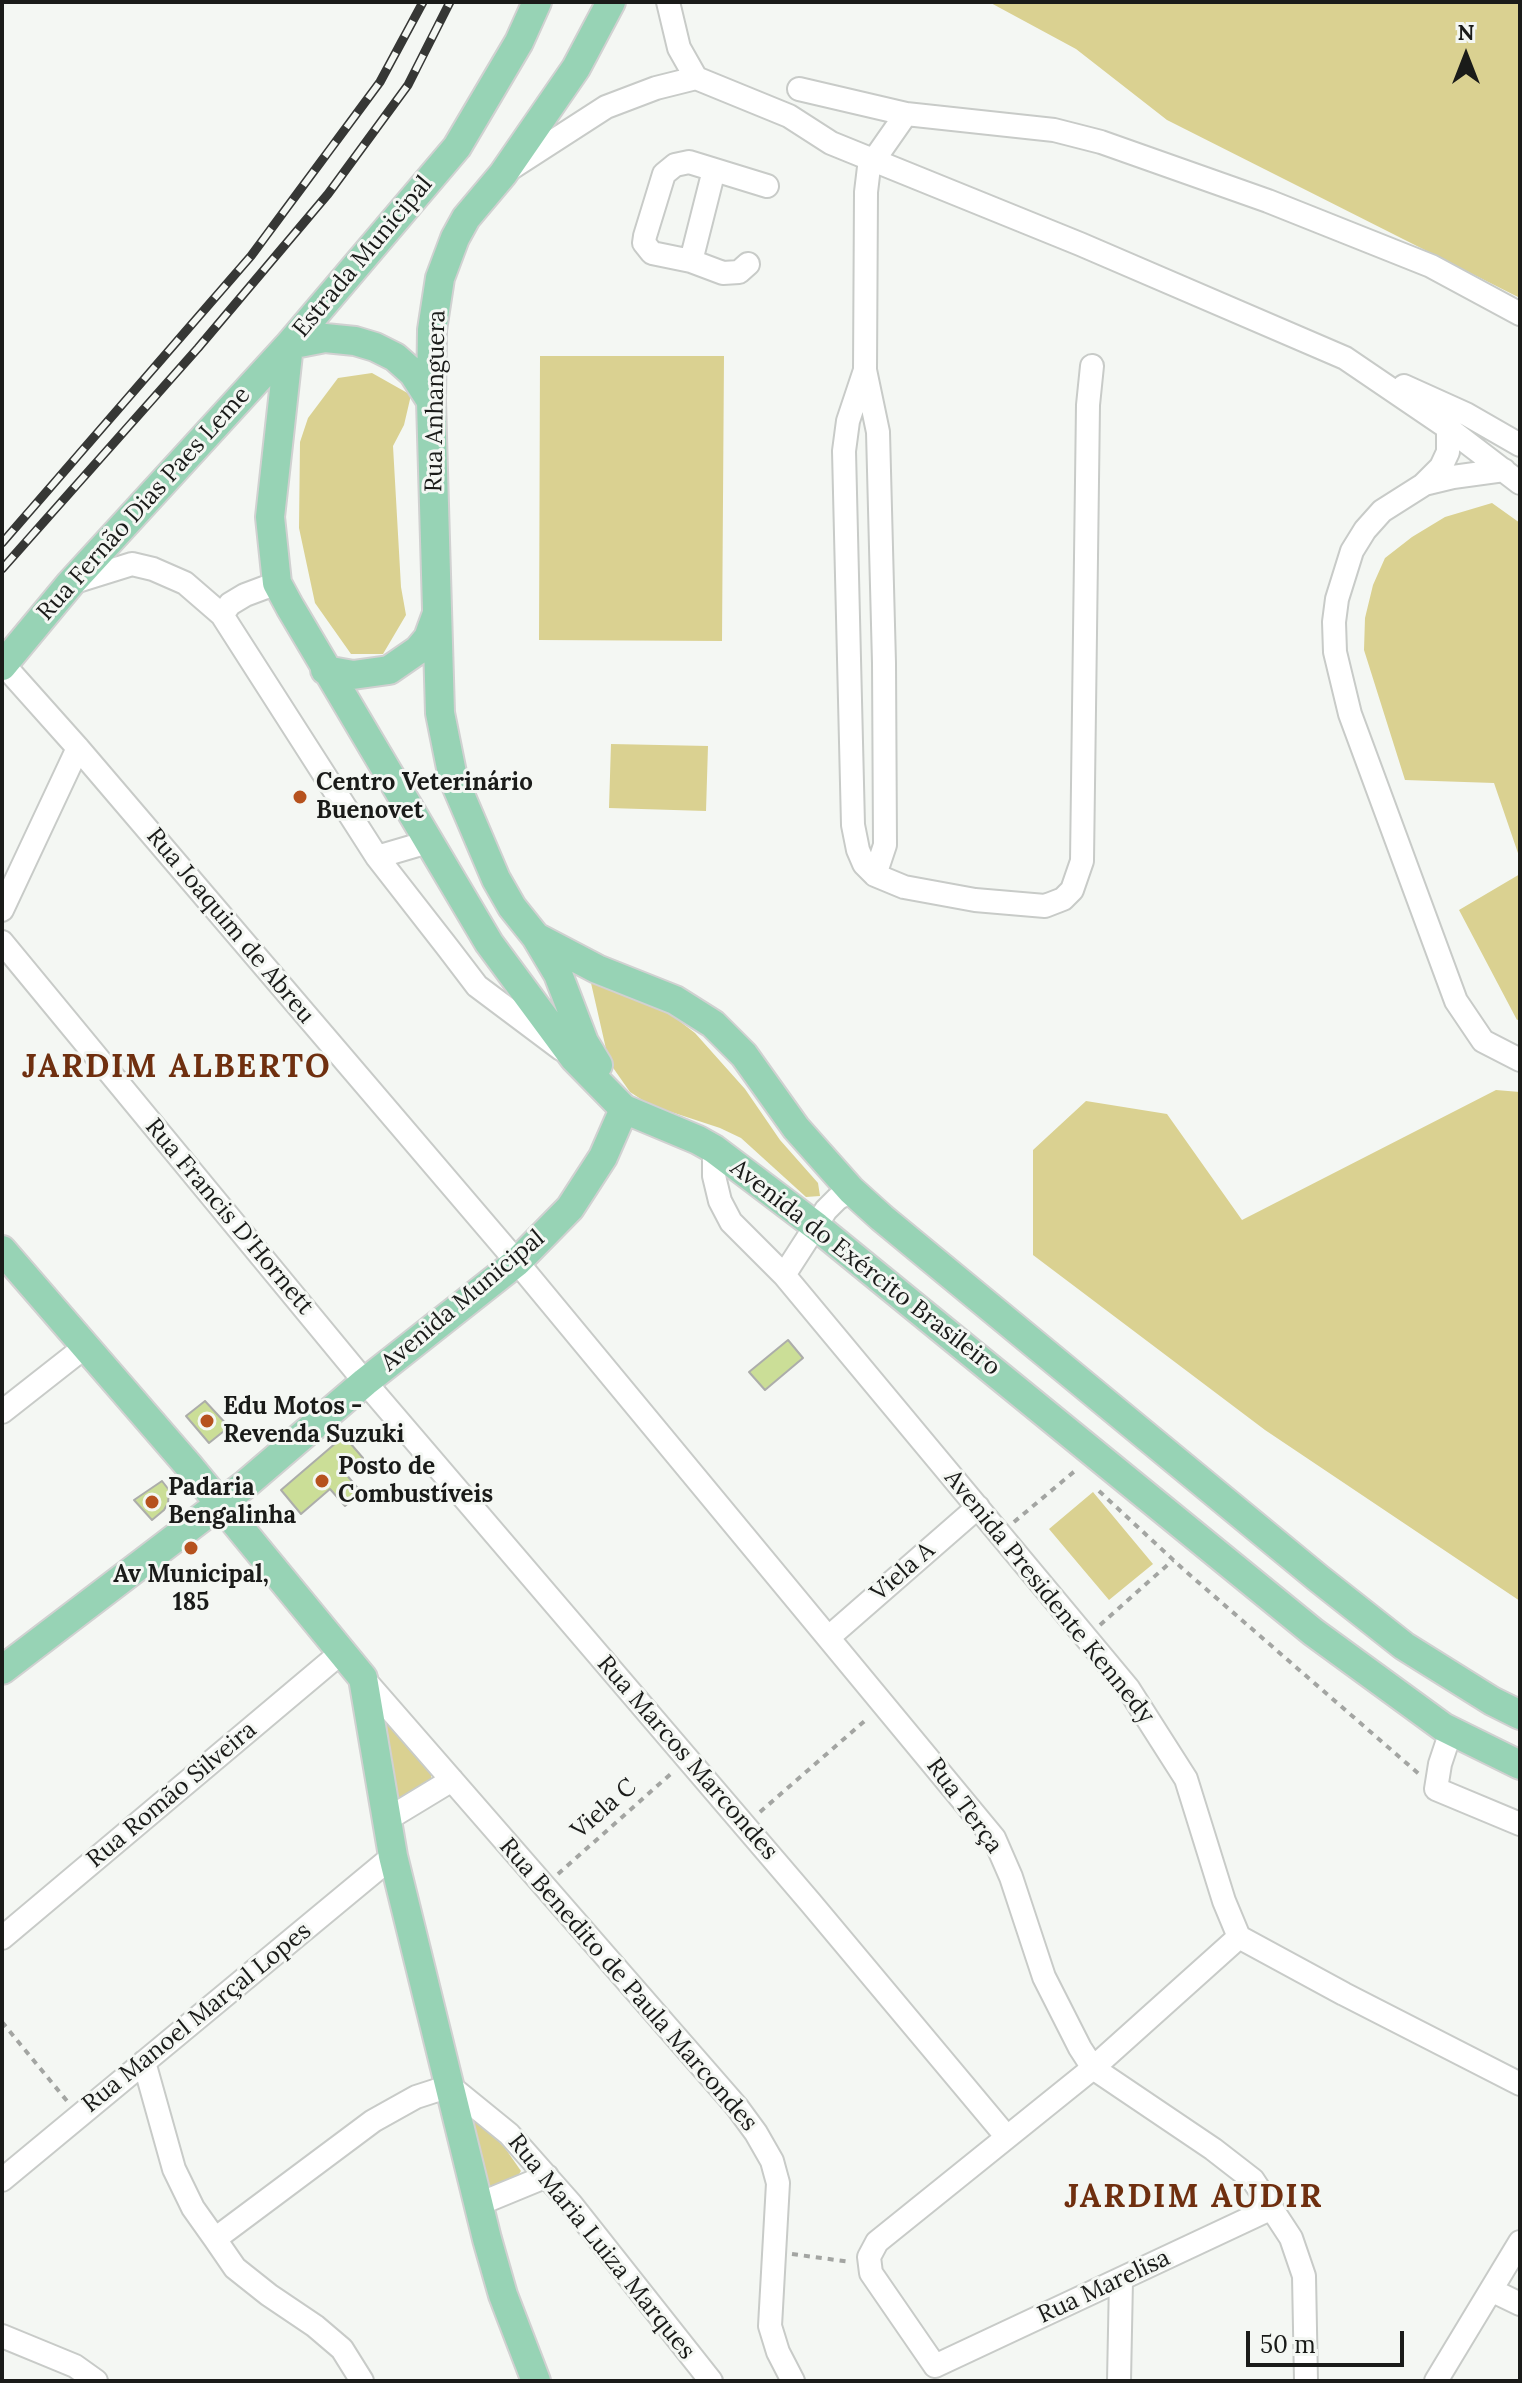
<!DOCTYPE html>
<html>
<head>
<meta charset="utf-8">
<style>
  body { margin:0 }
  #map { position:relative; width:1522px; height:2383px; overflow:hidden; background:#f4f7f3; font-family:Lora,serif }
  canvas { display:block }
  .frame { position:absolute; inset:0; border:4px solid #1a1b19; pointer-events:none }
  .north { position:absolute; left:1426px; top:16px; width:80px; height:80px; -webkit-text-stroke:6px #f4f7f3; paint-order:stroke; rotate:0deg; font-size:22px; font-weight:700; line-height:32px; text-align:center; color:#1a1b19 }
  .north::after { content:''; display:block; margin:auto; width:28px; height:36px; background:#1a1b19; clip-path:polygon(50% 0,100% 100%,50% 72%,0 100%) }
  .scale { position:absolute; left:1246px; top:2331px; width:158px; height:36px; box-sizing:border-box; border:4px solid #1a1b19; border-top:0; padding-left:10px; font-size:24px; line-height:28px; white-space:nowrap; color:#1a1b19; -webkit-text-stroke:6px #f4f7f3; paint-order:stroke }
</style>
</head>
<body>
<div id="map">
<canvas width="1522" height="2383"></canvas>
<div class="frame"></div>
<div class="north">N</div>
<div class="scale">50 m</div>
</div>
<script>
const ctx = document.querySelector('canvas').getContext('2d');
ctx.lineJoin = 'round';
function fill(path, color) {
  ctx.fillStyle = color;
  ctx.fill(path, 'evenodd');
}
function shape(rows) {
  const path = new Path2D();
  for (const r of rows) {
    path.moveTo(r[0], r[1]);
    for (let i = 2; i < r.length; i += 2) path.lineTo(r[i], r[i + 1]);
  }
  return path;
}
function trace(path, color, width, dash) {
  ctx.strokeStyle = color;
  ctx.lineWidth = width;
  ctx.lineCap = dash ? 'butt' : 'round';
  ctx.setLineDash(dash || []);
  ctx.stroke(path);
}
function label(font, color, halo, rows, align = 'center') {
  ctx.font = font + ' Lora,serif';
  ctx.lineWidth = 6;
  ctx.setLineDash([]);
  ctx.textBaseline = 'middle';
  ctx.strokeStyle = halo;
  ctx.fillStyle = color;
  for (const [text, x, y, turn = 0] of rows) {
    ctx.save();
    ctx.translate(x, y);
    ctx.rotate((+turn || 0) * Math.PI / 180);
    ctx.textAlign = isNaN(turn) ? turn : align;
    if (halo) ctx.strokeText(text, 0, 0);
    ctx.fillText(text, 0, 0);
    ctx.restore();
  }
}
const green = shape([
  [989,2,1520,2,1520,298,1167,120,1076,49],
  [540,356,724,356,722,641,539,640],
  [372,373,411,395,404,425,393,446,401,587,406,615,383,654,351,654,315,603,299,528,300,442,308,418,338,378],
  [1492,503,1520,523,1520,859,1494,783,1405,780,1364,650,1365,618,1373,585,1385,558,1412,537,1445,517],
  [611,744,708,746,706,811,609,808],
  [1520,874,1520,1019,1517,1020,1459,910],
  [591,983,603,985,665,1010,695,1033,745,1089,780,1140,818,1183,820,1196,806,1197,741,1138,720,1128,650,1105,630,1092,609,1062],
  [1496,1090,1520,1092,1520,1601,1265,1430,1033,1255,1033,1150,1086,1101,1167,1114,1242,1220],
  [1093,1492,1153,1564,1109,1600,1049,1529],
  [380,1713,388,1718,431,1774,432,1785,408,1800,396,1796],
  [475,2121,480,2122,505,2148,521,2171,512,2185,489,2191,473,2126]
]);
const building = shape([
  [788,1340,803,1358,765,1390,749,1372,788,1340],
  [205,1401,229,1427,209,1443,186,1416,205,1401],
  [344,1436,363,1458,345,1473,361,1492,345,1506,330,1489,301,1514,281,1490,344,1436],
  [162,1481,169,1490,168,1503,164,1510,152,1520,134,1500,162,1481]
]);
const path = shape([
  [1099,1491,1183,1569,1419,1774],
  [1014,1522,1076,1470,1077,1471],
  [1100,1625,1173,1560],
  [760,1812,868,1718],
  [558,1874,674,1771],
  [2,2022,67,2101],
  [792,2254,851,2262]
]);
const minor = shape([
  [668,2,679,48,696,78,789,116,831,143,1080,244,1345,358,1448,428,1520,483],
  [799,89,906,114,1054,130,1101,142,1268,201,1431,266,1520,314],
  [510,169,606,107,656,88,696,78],
  [691,261,714,170],
  [748,264,739,272,723,273,691,261,652,253,644,243,645,236,664,174,675,165,689,162,767,186],
  [865,370,848,421,844,451,853,825,858,850,864,864,875,875,904,887,975,900,1045,906,1063,899,1072,890,1082,861,1088,405,1092,366],
  [1404,386,1466,414,1520,445],
  [1448,428,1448,452,1441,467,1423,485,1382,511,1365,530,1352,551,1337,599,1334,622,1335,652,1350,714,1456,1001,1483,1041,1520,1060],
  [1424,484,1453,477,1504,470],
  [71,583,132,564,153,569,185,583,222,615,377,857,448,948,477,986,561,1049],
  [222,615,230,604,245,595,277,583],
  [3,664,78,748,517,1262,994,1838,1011,1877,1044,1977,1080,2048,1093,2068,1213,2149,1253,2180,1291,2238,1304,2276,1306,2381],
  [377,857,428,842],
  [875,875,885,845,884,663,878,432,865,370,866,192,869,167,906,114],
  [2,910,78,748],
  [2,942,365,1382,810,1902,1006,2136],
  [714,1149,714,1176,720,1201,731,1222,784,1275,1128,1688,1186,1779,1224,1901,1239,1937,1344,1994,1520,2084],
  [784,1275,826,1210,837,1199,851,1190],
  [2,1412,86,1346],
  [829,1637,978,1507],
  [363,1678,737,2107,756,2133,772,2161,778,2183,770,2326,778,2352,793,2381],
  [1451,1731,1440,1764,1436,1789,1520,1824],
  [386,1820,452,1780],
  [2,1938,343,1651],
  [144,2062,174,2169,193,2208,215,2239,235,2268,269,2295,315,2326,342,2349,362,2381],
  [2,2180,393,1856],
  [479,2204,547,2176],
  [215,2239,373,2121,416,2097,450,2086,509,2134,571,2204,711,2381],
  [1491,2290,1520,2304],
  [2,2336,75,2366,96,2381],
  [935,2366,871,2273,869,2257,877,2242,1093,2068,1239,1937],
  [935,2366,1272,2208],
  [1119,2381,1121,2280],
  [1436,2381,1520,2242]
]);
const major = shape([
  [537,2,519,42,457,147,289,345,270,517,277,583,290,607,489,943,574,1058,624,1109,698,1140,714,1149,817,1227,1313,1632,1443,1727,1520,1765],
  [611,2,576,68,503,174,466,218,455,238,440,278,432,330,431,401,440,713,453,778,496,879,512,907,536,937,597,969,675,1000,713,1024,744,1055,796,1128,851,1190,882,1218,1318,1578,1404,1646,1492,1701,1520,1715],
  [2,666,70,584,289,345,325,338,355,341,375,347,395,357,413,373,431,401],
  [325,670,353,675,389,670,418,650,428,638,436,616],
  [536,937,558,974,584,1042,598,1065],
  [2,1250,188,1465,363,1678,393,1856,487,2239,503,2295,536,2381],
  [2,1670,246,1484,365,1382,517,1262,570,1208,603,1157,624,1109]
]);
const rail = shape([
  [2,543,251,256,380,82,423,2],
  [2,569,198,348,328,194,408,85,450,2]
]);
const markers = [
  [300,797,8,"#b6521e"],
  [207,1421,8,"#b6521e"],
  [322,1481,8,"#b6521e"],
  [152,1502,8,"#b6521e"],
  [191,1548,8,"#b6521e"]
];
const streetNames = [
  ["Estrada Municipal",363,257,-50],
  ["Rua Anhanguera",436,401,-89],
  ["Rua Fernão Dias Paes Leme",144,504,-48],
  ["Rua Joaquim de Abreu",230,926,50],
  ["Rua Francis D'Hornett",229,1217,50],
  ["Avenida do Exército Brasileiro",865,1268,38],
  ["Avenida Municipal",463,1301,-40],
  ["Viela A",903,1572,-41],
  ["Avenida Presidente Kennedy",1049,1597,51],
  ["Rua Marcos Marcondes",687,1758,49],
  ["Rua Romão Silveira",172,1795,-40],
  ["Rua Terça",964,1806,54],
  ["Viela C",604,1809,-41],
  ["Rua Benedito de Paula Marcondes",628,1985,49],
  ["Rua Manoel Marçal Lopes",197,2018,-39],
  ["Rua Maria Luiza Marques",601,2247,51],
  ["Rua Marelisa",1104,2287,-25]
];
const poiNames = [
  ["Centro Veterinário",316,783],
  ["Buenovet",316,811],
  ["Edu Motos -",223,1407],
  ["Revenda Suzuki",223,1435],
  ["Posto de",338,1467],
  ["Combustíveis",338,1495],
  ["Padaria",168,1488],
  ["Bengalinha",168,1516],
  ["Av Municipal,",191,1575,"center"],
  ["185",191,1603,"center"]
];
const districtNames = [
  ["JARDIM ALBERTO",177,1068],
  ["JARDIM AUDIR",1194,2198]
];
fill(green, '#dad191');
fill(building, '#cbde97');
trace(building, '#acadaa', 2);
trace(minor, '#c8cbc8', 26);
trace(major, '#d1d1d1', 32);
trace(path, '#a3a5a2', 4, [6, 6]);
trace(minor, '#fff', 22);
trace(major, '#97d3b5', 28);
trace(rail, '#363735', 9);
trace(rail, '#f4f7f3', 6, [18]);
for (const [x, y, r, color] of markers) {
  const dot = new Path2D();
  dot.arc(x, y, r, 0, 2 * Math.PI);
  ctx.fillStyle = color;
  ctx.fill(dot);
  trace(dot, '#f4f7f3', 3);
}
label('24px', '#1a1b19', '#f4f7f3', streetNames);
label('bold 24px', '#1a1b19', '#f4f7f3', poiNames, 'left');
ctx.letterSpacing = '2px';
label('bold 32px', '#6f2f0f', '#f4f7f3', districtNames);
ctx.letterSpacing = '0px';
</script>
</body>
</html>
